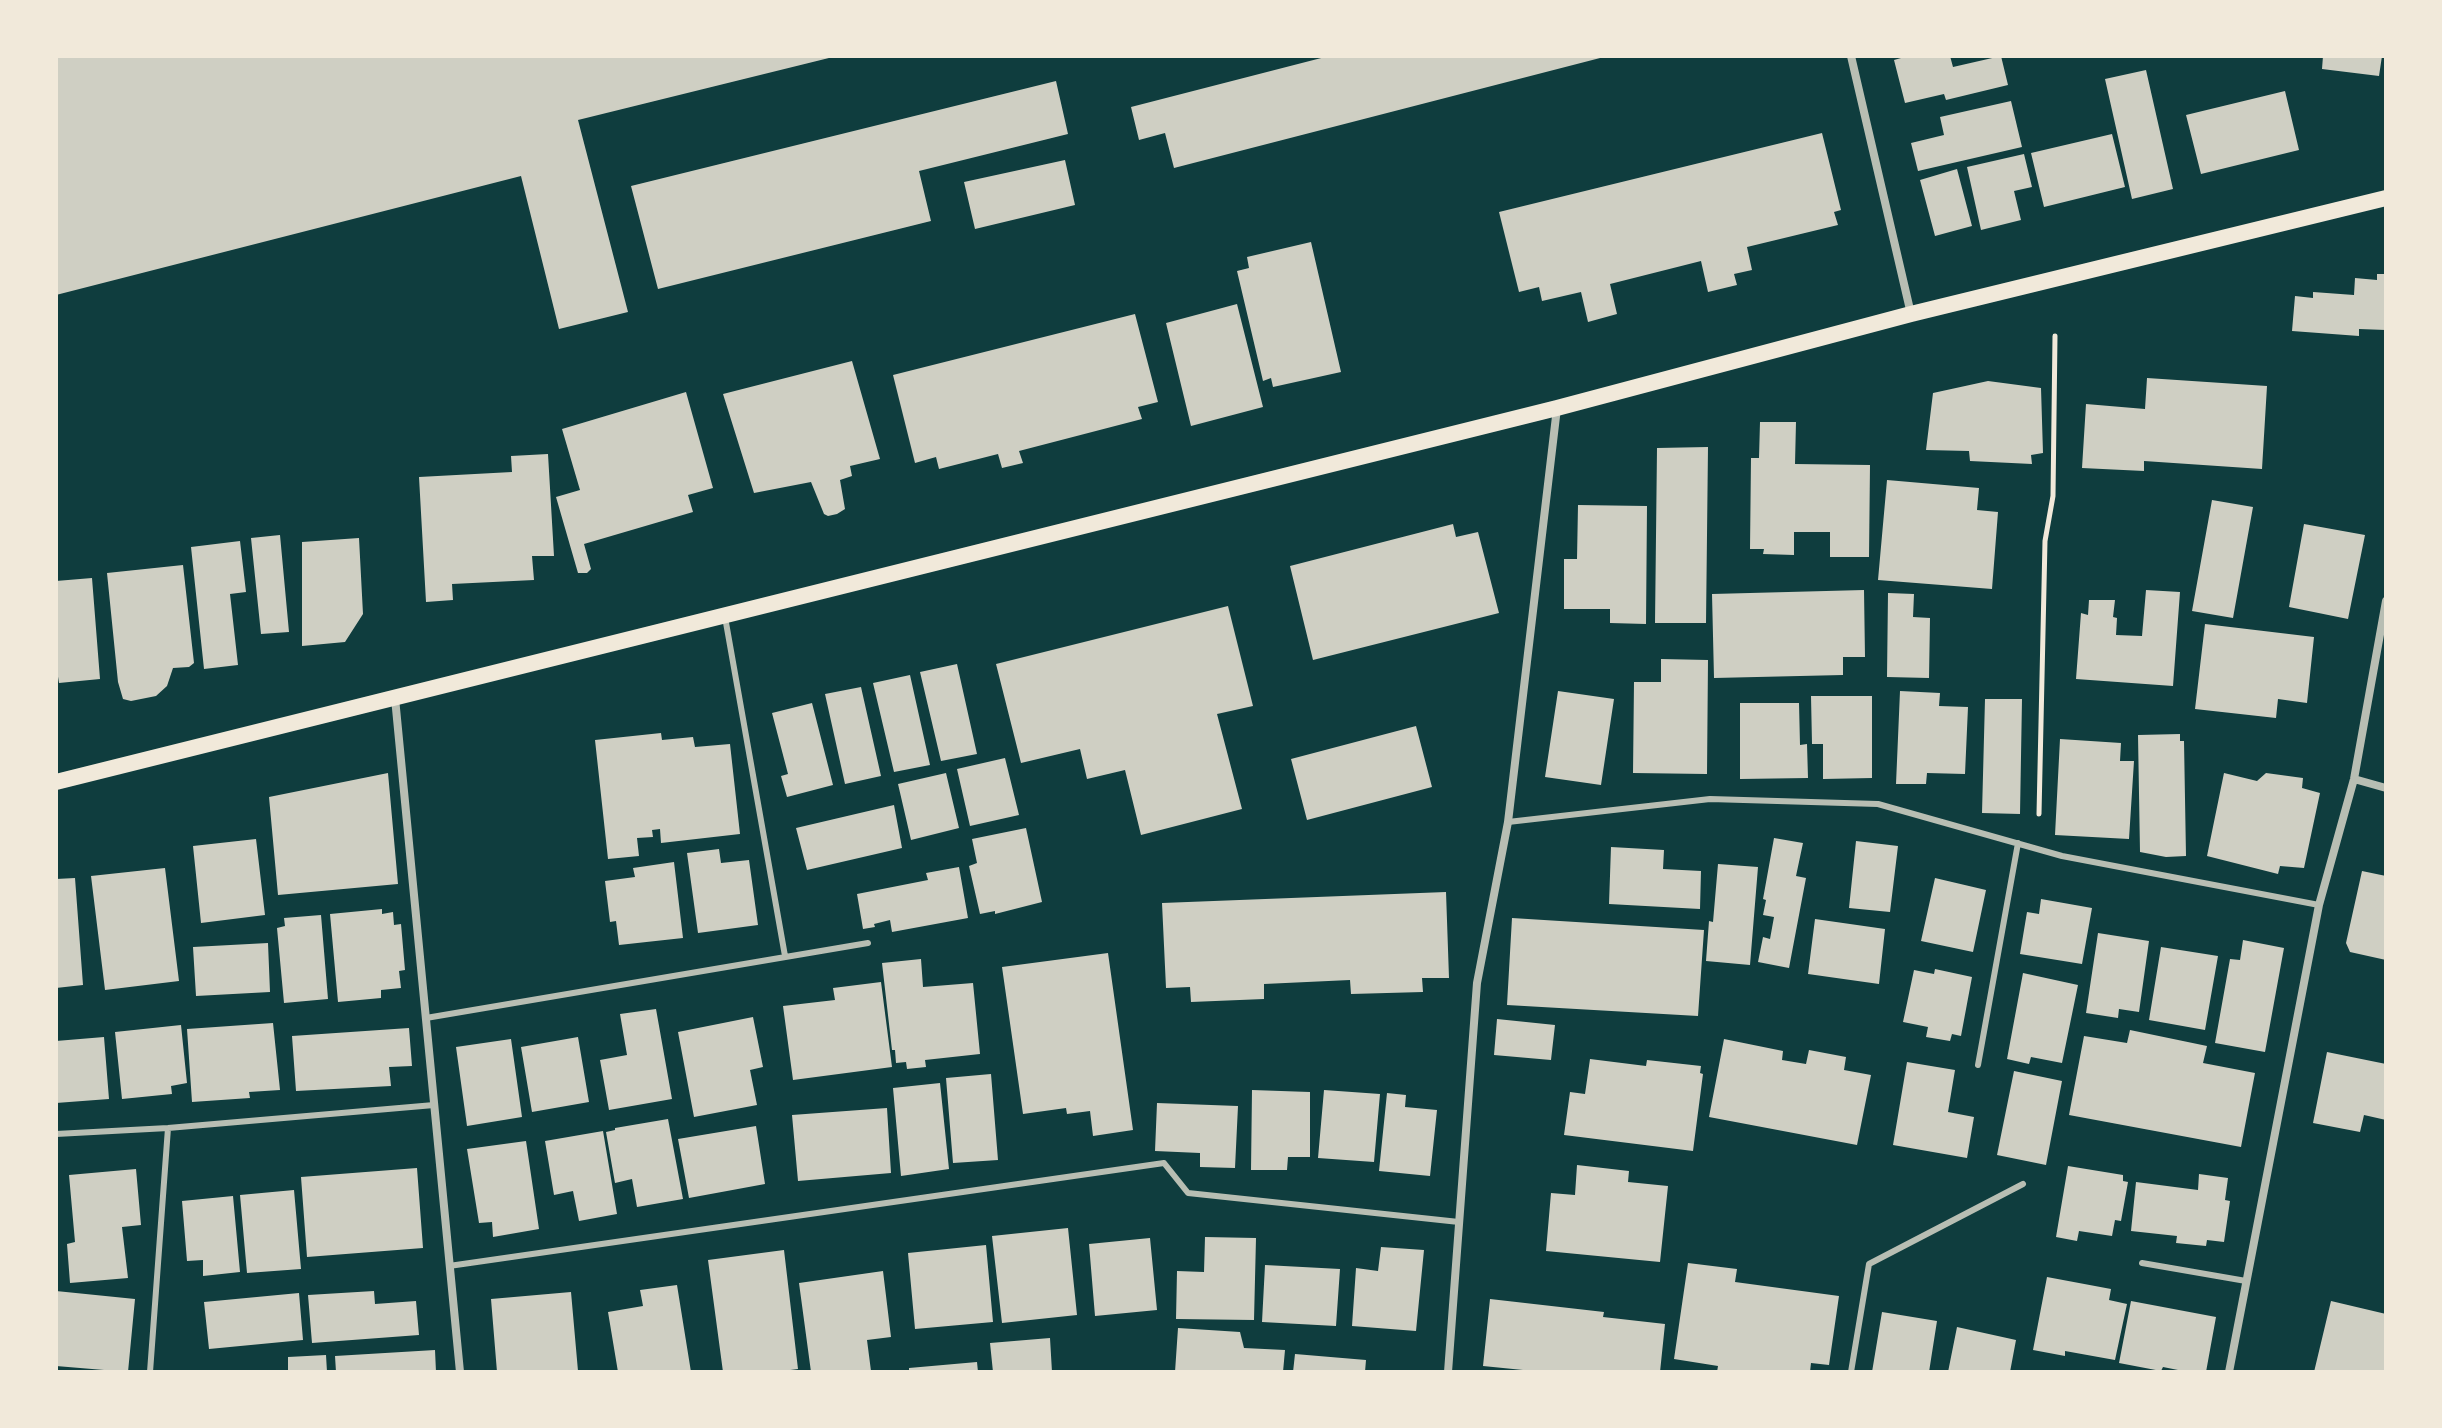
<!DOCTYPE html>
<html>
<head>
<meta charset="utf-8">
<style>
  body { margin:0 }
  #map { position:relative; width:2442px; height:1428px; overflow:hidden; background:#0f3d3e; font-family:"Playfair Display",serif }
  canvas { display:block }
  .frame { position:absolute; inset:0; border:58px solid #f1e9da; pointer-events:none }
</style>
</head>
<body>
<div id="map">
<canvas width="2442" height="1428"></canvas>
<div class="frame"></div>
</div>
<script>
const ctx = document.querySelector('canvas').getContext('2d');
ctx.lineJoin = 'round';
function fill(path, color) {
  ctx.fillStyle = color;
  ctx.fill(path, 'evenodd');
}
function shape(rows) {
  const path = new Path2D();
  for (const r of rows) {
    path.moveTo(r[0], r[1]);
    for (let i = 2; i < r.length; i += 2) path.lineTo(r[i], r[i + 1]);
  }
  return path;
}
function trace(path, color, width, dash) {
  ctx.strokeStyle = color;
  ctx.lineWidth = width;
  ctx.lineCap = dash ? 'butt' : 'round';
  ctx.setLineDash(dash || []);
  ctx.stroke(path);
}
const building = shape([
  [56,56,833,56,833,57,578,120,628,312,559,329,521,176,56,295],
  [1329,56,1604,56,1604,57,1174,168,1165,133,1139,140,1131,107],
  [1908,56,1950,56,1953,67,2001,56,2008,85,1946,100,1944,94,1905,103,1894,60],
  [2323,56,2382,56,2379,76,2322,69],
  [2146,70,2173,189,2132,199,2105,79],
  [1056,81,1068,134,919,171,931,221,658,289,631,186],
  [2285,91,2299,150,2201,174,2186,115],
  [2011,101,2022,147,1918,171,1911,143,1944,135,1940,117],
  [1822,133,1841,210,1834,212,1838,225,1747,247,1752,270,1734,274,1737,285,1708,292,1701,261,1610,284,1617,314,1588,322,1581,292,1542,301,1539,287,1519,292,1499,212],
  [2112,134,2125,187,2044,207,2031,153],
  [2024,154,2032,187,2014,191,2021,220,1981,230,1967,167],
  [1065,160,1075,205,975,229,964,182],
  [1957,169,1972,226,1935,236,1920,180],
  [1311,242,1341,372,1273,387,1271,378,1263,381,1237,271,1249,268,1247,257],
  [2377,274,2386,274,2386,330,2359,329,2359,336,2292,331,2295,296,2313,298,2313,292,2354,295,2355,278,2377,280],
  [1237,304,1263,407,1191,426,1166,323],
  [1135,314,1158,402,1138,407,1142,419,1019,451,1023,463,1002,468,998,454,939,469,936,457,915,463,893,375],
  [852,361,880,459,850,466,852,476,840,480,845,509,837,514,828,516,824,514,811,482,754,493,723,394],
  [2147,378,2267,386,2262,469,2144,461,2144,471,2082,468,2086,404,2145,409],
  [1988,381,2041,388,2043,453,2031,455,2032,464,1970,461,1969,451,1926,450,1933,393],
  [686,392,713,488,688,495,693,512,584,544,591,569,587,573,578,573,556,497,580,490,562,429],
  [1760,422,1796,422,1795,464,1870,465,1869,557,1830,557,1830,532,1794,532,1794,555,1763,554,1764,549,1750,549,1751,458,1759,458],
  [1708,447,1706,623,1655,623,1657,448],
  [548,454,554,556,532,556,534,580,452,584,453,600,426,602,419,477,512,472,511,456],
  [1887,480,1979,488,1977,510,1998,512,1992,589,1878,580],
  [2212,500,2253,507,2233,618,2192,611],
  [1578,505,1647,506,1646,624,1610,623,1610,609,1564,609,1564,559,1577,559],
  [1453,524,1456,537,1478,532,1499,613,1313,660,1290,566],
  [2304,524,2365,535,2348,619,2289,607],
  [280,535,289,632,261,634,251,538],
  [359,538,363,614,345,642,302,646,302,542],
  [240,541,246,592,230,594,238,665,204,669,191,547],
  [183,565,194,663,189,667,173,668,167,686,156,696,131,701,123,699,118,682,107,573],
  [92,578,100,679,59,683,56,664,56,581],
  [1864,590,1865,657,1843,657,1843,675,1714,678,1712,594],
  [2146,590,2180,592,2173,686,2076,679,2081,613,2088,615,2089,600,2115,600,2113,617,2117,618,2116,635,2142,636],
  [1888,593,1914,594,1913,617,1930,618,1929,678,1887,677],
  [1228,606,1253,706,1217,714,1242,809,1141,835,1125,770,1087,779,1080,749,1021,763,996,664],
  [2205,624,2314,637,2307,703,2278,699,2276,718,2195,709],
  [1661,659,1708,660,1707,774,1633,773,1634,682,1661,682],
  [957,664,977,754,941,761,920,672],
  [910,675,930,765,894,772,873,683],
  [861,687,881,776,845,784,825,694],
  [1558,691,1614,699,1601,785,1545,777],
  [1900,691,1940,693,1939,706,1968,707,1965,774,1927,773,1926,784,1896,784],
  [1811,696,1872,696,1872,778,1823,779,1823,744,1812,744],
  [1985,699,2022,699,2020,814,1982,813],
  [812,703,833,785,787,797,781,776,788,774,772,713],
  [1740,703,1799,703,1800,745,1807,744,1808,778,1740,779],
  [1416,726,1432,787,1307,820,1291,759],
  [661,733,662,740,693,737,695,747,730,744,740,834,661,843,660,829,652,830,653,837,637,838,639,856,608,859,595,740],
  [2180,734,2180,741,2184,741,2186,856,2166,857,2140,852,2138,735],
  [2060,739,2121,743,2120,761,2134,761,2129,839,2055,835],
  [1005,758,1019,815,970,826,957,769],
  [388,773,398,884,278,895,269,797],
  [946,773,959,828,911,840,898,784],
  [2224,773,2257,781,2266,773,2303,778,2302,788,2320,793,2304,868,2280,866,2278,874,2207,856],
  [894,805,902,848,807,870,796,828],
  [1026,828,1042,902,995,914,995,911,980,914,969,866,977,863,972,839],
  [1774,838,1803,843,1796,876,1806,878,1789,968,1758,962,1763,937,1770,939,1774,917,1763,915,1766,900,1763,899],
  [256,839,265,915,201,923,193,846],
  [1856,841,1898,846,1890,912,1849,908],
  [1611,847,1664,850,1663,869,1701,871,1700,909,1609,904],
  [719,849,721,863,749,860,758,925,698,933,687,853],
  [674,862,683,938,619,945,616,921,610,922,605,881,635,877,633,868],
  [1718,864,1758,867,1750,965,1706,961,1709,921,1713,922],
  [959,867,968,918,892,932,890,920,874,924,875,927,863,929,857,894,928,880,926,873],
  [165,868,179,981,105,990,91,876],
  [2362,871,2386,876,2386,960,2350,952,2346,943],
  [75,878,83,985,56,988,56,879],
  [1935,878,1986,890,1973,952,1921,941],
  [1446,892,1449,978,1422,978,1423,992,1351,994,1350,980,1264,984,1264,999,1191,1002,1190,987,1166,988,1162,903],
  [2041,899,2092,908,2082,964,2020,954,2027,912,2039,914],
  [382,909,382,914,393,912,394,925,401,924,405,970,399,971,401,988,381,990,381,998,338,1002,330,914],
  [321,915,328,999,284,1003,277,928,285,926,284,918],
  [1512,918,1704,930,1698,1016,1507,1005],
  [1815,919,1885,929,1879,984,1808,974],
  [2098,933,2149,941,2139,1012,2119,1009,2118,1018,2086,1013],
  [2243,940,2284,948,2265,1052,2215,1043,2230,959,2240,960],
  [268,943,270,992,196,996,193,947],
  [2161,947,2218,956,2205,1030,2149,1020],
  [1108,953,1133,1130,1093,1136,1090,1111,1067,1114,1066,1108,1023,1114,1002,967],
  [921,959,923,987,973,983,980,1054,925,1060,926,1067,907,1069,906,1062,896,1063,895,1050,892,1050,882,963],
  [1935,969,1972,977,1961,1036,1952,1034,1950,1041,1926,1037,1928,1027,1903,1022,1914,970,1934,974],
  [2023,973,2078,985,2062,1063,2031,1057,2029,1064,2007,1059],
  [881,982,892,1067,793,1080,783,1006,835,1000,833,988],
  [656,1009,672,1099,609,1110,600,1060,627,1055,620,1014],
  [753,1017,763,1067,750,1070,757,1105,694,1117,678,1032],
  [1497,1019,1555,1025,1551,1060,1494,1055],
  [273,1023,280,1090,249,1092,250,1098,192,1102,187,1029],
  [181,1025,187,1083,171,1086,172,1094,122,1099,115,1032],
  [409,1028,412,1066,389,1067,391,1086,296,1091,292,1036],
  [2130,1030,2207,1046,2203,1063,2255,1073,2241,1147,2069,1115,2084,1036,2127,1043],
  [104,1037,109,1099,56,1103,56,1041],
  [578,1037,589,1102,532,1112,521,1047],
  [511,1039,522,1117,467,1126,456,1047],
  [1724,1039,1783,1051,1782,1060,1806,1064,1809,1050,1846,1057,1844,1070,1871,1075,1857,1145,1709,1117],
  [2327,1052,2386,1064,2386,1120,2364,1115,2360,1132,2313,1123],
  [1590,1059,1646,1066,1647,1060,1701,1066,1700,1073,1703,1074,1693,1151,1564,1135,1570,1092,1585,1094],
  [1907,1062,1955,1070,1948,1112,1974,1117,1967,1158,1893,1145],
  [2014,1071,2062,1081,2046,1165,1997,1155],
  [991,1074,998,1160,953,1163,946,1078],
  [940,1083,949,1169,901,1176,893,1088],
  [1252,1090,1310,1092,1310,1157,1288,1157,1287,1170,1251,1170],
  [1324,1090,1380,1094,1374,1162,1318,1158],
  [1387,1093,1406,1095,1405,1107,1437,1110,1430,1176,1379,1171],
  [1157,1103,1238,1106,1235,1168,1200,1167,1200,1153,1155,1151],
  [887,1108,891,1173,798,1181,792,1115],
  [668,1119,683,1199,637,1207,632,1179,615,1183,606,1132,615,1130,615,1128],
  [756,1126,765,1184,689,1198,678,1139],
  [603,1131,617,1214,579,1221,573,1191,554,1195,545,1141],
  [526,1141,539,1229,493,1237,492,1222,479,1223,467,1149],
  [1577,1165,1629,1171,1628,1182,1668,1186,1660,1262,1546,1251,1551,1193,1575,1195],
  [2068,1166,2123,1175,2123,1181,2128,1182,2121,1221,2115,1220,2112,1236,2079,1231,2077,1241,2056,1237],
  [417,1168,423,1248,307,1257,301,1177],
  [136,1169,141,1225,122,1227,128,1278,70,1283,67,1244,75,1242,69,1175],
  [2199,1174,2228,1178,2225,1200,2230,1201,2224,1242,2207,1240,2206,1246,2176,1243,2177,1236,2131,1231,2136,1182,2198,1190],
  [294,1190,301,1269,247,1273,240,1195],
  [233,1196,240,1272,203,1276,203,1260,187,1261,182,1201],
  [1068,1228,1077,1315,1002,1323,992,1236],
  [1205,1237,1256,1238,1254,1320,1176,1319,1177,1271,1204,1272],
  [1150,1238,1157,1310,1095,1316,1089,1244],
  [986,1245,993,1322,915,1329,908,1253],
  [1381,1247,1424,1250,1416,1331,1352,1326,1356,1268,1378,1271],
  [784,1250,798,1369,775,1372,723,1372,708,1260],
  [1688,1263,1737,1269,1735,1282,1839,1296,1829,1365,1811,1363,1810,1372,1717,1372,1718,1366,1674,1359],
  [1265,1265,1340,1269,1336,1326,1262,1322],
  [883,1271,891,1337,867,1340,871,1371,811,1372,799,1283],
  [2047,1277,2111,1289,2109,1300,2127,1304,2115,1360,2065,1351,2065,1356,2033,1350],
  [677,1285,691,1372,618,1372,608,1312,643,1306,640,1290],
  [56,1291,135,1299,128,1372,56,1366],
  [374,1291,375,1304,416,1301,419,1335,312,1343,308,1295],
  [571,1292,578,1371,497,1372,491,1299],
  [299,1293,303,1340,209,1349,204,1302],
  [1490,1299,1604,1312,1603,1317,1665,1324,1660,1372,1543,1372,1483,1366],
  [2131,1301,2216,1317,2206,1372,2188,1372,2163,1367,2161,1371,2119,1363],
  [2331,1301,2386,1314,2386,1372,2314,1372],
  [1882,1312,1937,1321,1929,1372,1872,1372],
  [1957,1327,2016,1340,2010,1372,1948,1372],
  [1178,1328,1240,1332,1244,1348,1285,1350,1283,1372,1175,1372],
  [1050,1338,1052,1372,993,1372,990,1343],
  [435,1350,436,1372,336,1372,335,1356],
  [1295,1354,1366,1360,1365,1372,1293,1372],
  [326,1355,327,1372,288,1372,288,1357],
  [977,1362,978,1372,909,1372,909,1368]
]);
const path = shape([
  [2039,814,2045,541,2053,496,2055,336]
]);
const service = shape([
  [725,617,785,956],
  [1508,822,1710,799,1878,804,2062,856,2319,905],
  [426,1018,868,943],
  [1978,1065,2018,843],
  [56,1134,168,1128,434,1105],
  [2142,1263,2246,1281],
  [449,1266,1164,1163,1188,1193,1459,1222],
  [150,1372,168,1128],
  [1851,1372,1869,1264,2023,1184]
]);
const minor = shape([
  [1851,56,1911,314],
  [395,698,460,1372],
  [2354,779,2386,788],
  [1448,1372,1477,983,1508,822,1557,408],
  [2229,1372,2319,905,2354,779,2386,601]
]);
const secondary = shape([
  [56,782,1557,408,1911,314,2386,198]
]);
fill(building, '#cfcfc3');
trace(path, '#f1e9da', 5);
trace(service, '#b8beb3', 6);
trace(minor, '#b8beb3', 8);
trace(secondary, '#f1e9da', 16);
</script>
</body>
</html>
